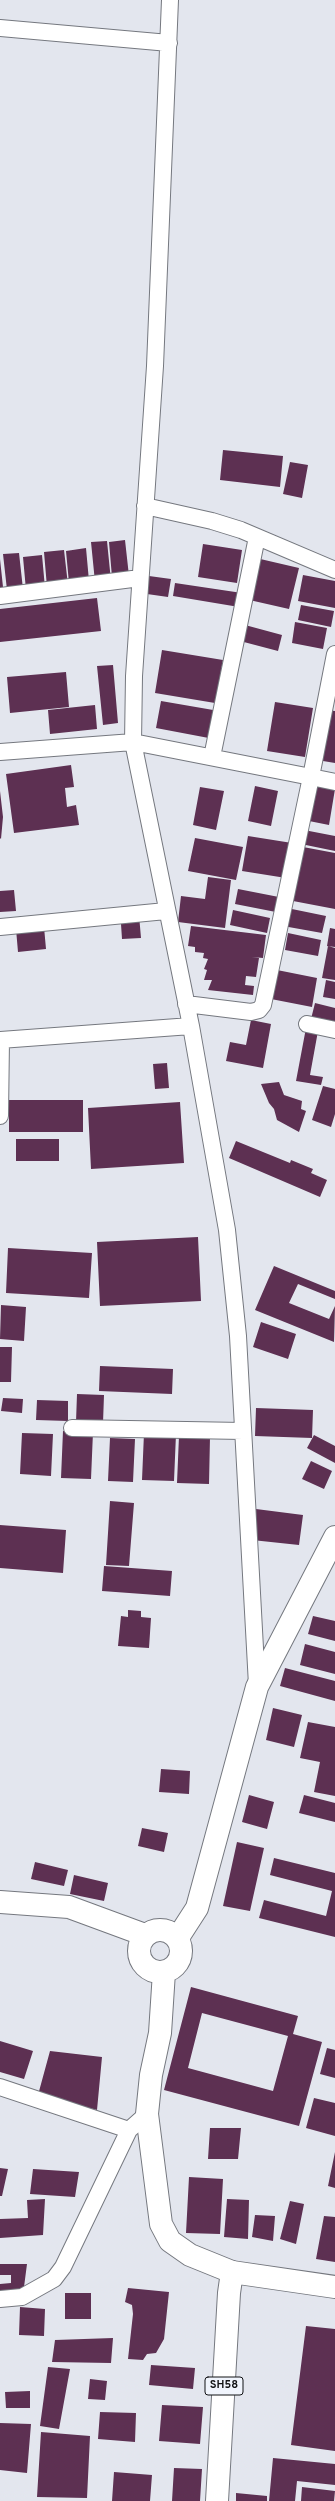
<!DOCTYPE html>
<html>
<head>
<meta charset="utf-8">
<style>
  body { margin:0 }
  canvas { display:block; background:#e3e6ee }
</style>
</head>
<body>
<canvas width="335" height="2501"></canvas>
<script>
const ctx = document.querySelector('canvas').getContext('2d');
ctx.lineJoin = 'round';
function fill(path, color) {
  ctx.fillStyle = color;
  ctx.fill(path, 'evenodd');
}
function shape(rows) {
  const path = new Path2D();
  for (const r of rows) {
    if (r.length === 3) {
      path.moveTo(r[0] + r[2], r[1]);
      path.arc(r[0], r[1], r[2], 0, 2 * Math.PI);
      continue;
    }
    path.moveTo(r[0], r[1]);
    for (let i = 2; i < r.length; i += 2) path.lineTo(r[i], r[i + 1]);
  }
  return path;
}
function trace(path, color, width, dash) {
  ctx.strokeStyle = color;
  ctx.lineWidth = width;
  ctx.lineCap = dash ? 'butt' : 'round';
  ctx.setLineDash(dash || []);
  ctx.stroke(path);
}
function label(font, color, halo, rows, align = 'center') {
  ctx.font = font + ' Overpass,sans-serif';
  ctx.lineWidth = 4;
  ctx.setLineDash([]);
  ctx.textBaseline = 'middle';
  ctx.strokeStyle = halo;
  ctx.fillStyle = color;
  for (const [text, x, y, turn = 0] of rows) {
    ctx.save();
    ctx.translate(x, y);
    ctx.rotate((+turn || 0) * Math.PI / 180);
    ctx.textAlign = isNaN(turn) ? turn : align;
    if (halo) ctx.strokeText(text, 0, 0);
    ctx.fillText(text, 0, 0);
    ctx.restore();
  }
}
const building = shape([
  [223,450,283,456,280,487,220,480],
  [290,462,308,465,302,498,283,494],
  [125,540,129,576,112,577,109,542],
  [107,541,111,581,95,582,91,542],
  [203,544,242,550,237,583,198,577],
  [86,548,89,581,69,583,66,551],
  [64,550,68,585,47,587,44,552],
  [19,553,23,589,7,590,3,554],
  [42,555,45,588,26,590,23,557],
  [256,558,299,568,289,609,245,599],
  [0,559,3,587,0,587],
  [303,575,335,581,335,608,298,601],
  [149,576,171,579,168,597,147,594],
  [175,583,242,593,239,607,173,596],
  [97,598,101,631,0,642,0,609],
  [301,605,334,611,331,627,298,620],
  [295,622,327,628,323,649,292,643],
  [245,625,282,635,278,651,240,641],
  [162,650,223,660,215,703,155,693],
  [113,665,118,723,103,725,97,666],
  [66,672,69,707,10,713,7,677],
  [161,701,219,711,214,739,156,728],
  [275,702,313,708,305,757,267,751],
  [95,705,97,729,50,734,48,710],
  [326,710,335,711,335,763,317,760],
  [71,765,74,787,65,788,67,807,76,805,79,825,14,833,6,774],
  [316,785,335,789,329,825,309,821],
  [255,786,278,791,271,826,248,821],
  [200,787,224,791,216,830,193,825],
  [0,791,3,817,1,839,0,838],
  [304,830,335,836,335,851,301,844],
  [248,836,292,843,286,878,242,871],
  [195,838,243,847,236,880,188,871],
  [303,847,335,853,335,909,293,901],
  [208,877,231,880,225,928,178,922,181,896,205,899],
  [238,889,284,898,281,913,235,904],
  [14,890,16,911,0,912,0,891],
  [287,908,326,916,322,933,283,926],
  [233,910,270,918,267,933,230,925],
  [139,915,141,938,122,939,121,924,128,923,128,916],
  [191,926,266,935,263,958,252,957,259,958,256,977,246,976,245,985,254,986,253,995,208,990,212,980,204,980,207,970,204,969,208,959,203,958,204,953,195,952,195,947,188,946],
  [44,927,46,949,18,952,16,929],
  [330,928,335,929,335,947,327,946],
  [288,933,321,940,318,956,285,950],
  [328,946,335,948,335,980,322,978],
  [277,970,317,978,312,1007,271,999],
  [326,980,335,982,335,999,323,997],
  [315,1003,335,1008,335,1026,311,1019],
  [251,1020,271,1024,263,1068,226,1061,230,1042,246,1045],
  [306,1028,318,1031,310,1075,323,1077,321,1085,296,1081],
  [167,1063,169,1088,155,1089,153,1064],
  [279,1082,284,1095,302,1101,301,1109,306,1111,299,1132,277,1120,274,1109,269,1103,261,1084],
  [323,1086,335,1089,335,1114,331,1127,312,1120],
  [9,1100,83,1100,83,1132,9,1132],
  [180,1102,184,1163,91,1169,88,1108],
  [16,1139,59,1139,59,1161,16,1161],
  [236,1141,290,1163,291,1160,313,1169,311,1173,327,1180,320,1197,229,1158],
  [198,1237,201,1301,100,1306,97,1242],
  [8,1248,92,1253,89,1298,6,1293],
  [274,1266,335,1291,335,1299,298,1284,289,1303,329,1319,335,1306,334,1342,255,1310],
  [1,1305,26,1307,24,1341,0,1339],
  [261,1322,296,1334,288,1359,253,1347],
  [0,1347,12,1347,11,1382,0,1382],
  [100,1366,173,1369,172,1394,99,1391],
  [77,1394,104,1395,103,1423,76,1422],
  [3,1398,23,1399,22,1413,1,1411],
  [37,1400,68,1401,68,1421,36,1420],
  [256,1408,313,1410,312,1438,255,1436],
  [63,1431,93,1432,91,1479,61,1478],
  [22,1433,53,1434,51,1476,20,1474],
  [144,1433,176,1434,174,1481,142,1480],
  [314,1435,335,1446,335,1463,307,1448],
  [179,1436,210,1437,209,1484,177,1483],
  [110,1438,135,1439,133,1482,108,1481],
  [311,1461,332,1471,324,1489,302,1479],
  [110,1501,134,1503,129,1566,106,1565],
  [256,1509,303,1515,299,1545,252,1540],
  [0,1525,66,1530,63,1573,0,1568],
  [104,1566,172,1571,170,1596,102,1591],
  [128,1610,141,1611,141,1617,151,1618,149,1648,118,1646,121,1616,128,1617],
  [313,1616,335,1621,335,1641,308,1634],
  [305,1644,335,1652,335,1674,300,1665],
  [285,1668,335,1681,335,1701,280,1686],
  [273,1708,302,1715,294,1747,266,1740],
  [308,1722,335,1727,335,1796,314,1792,320,1762,300,1758],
  [161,1769,190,1771,189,1794,159,1792],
  [249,1795,274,1802,267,1829,242,1822],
  [304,1795,335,1803,335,1822,299,1813],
  [142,1828,168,1833,164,1852,138,1846],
  [237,1842,264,1848,250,1911,223,1906],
  [274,1858,335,1873,335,1937,259,1918,264,1900,326,1916,332,1891,270,1875],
  [35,1862,68,1870,64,1886,31,1879],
  [74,1875,108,1883,104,1901,70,1894],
  [191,1987,298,2016,293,2034,322,2042,299,2126,164,2090],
  [202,2013,288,2036,273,2091,188,2068],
  [0,2041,33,2051,24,2079,0,2072],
  [327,2048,335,2050,335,2078,320,2074],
  [50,2051,102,2057,97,2110,38,2095],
  [314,2098,335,2103,335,2136,306,2128],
  [210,2128,241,2128,238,2159,208,2159],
  [335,2152,335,2188,328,2186],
  [0,2168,8,2169,2,2196,0,2196],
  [33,2169,79,2172,75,2197,30,2194],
  [189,2177,223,2179,220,2234,186,2233],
  [45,2199,43,2235,0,2238,0,2219,28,2218,27,2200],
  [227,2199,249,2200,248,2239,224,2237],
  [290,2201,304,2204,296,2244,280,2239],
  [255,2215,275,2216,273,2241,252,2237],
  [324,2216,335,2217,335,2262,316,2259],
  [0,2264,27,2264,24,2287,11,2293,0,2294,0,2284,11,2283,11,2275,0,2275],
  [128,2288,169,2292,164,2339,156,2353,147,2354,143,2360,128,2359,133,2314,132,2305,125,2302],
  [65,2293,91,2293,91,2319,65,2319],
  [20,2307,45,2309,44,2336,19,2335],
  [306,2326,335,2329,335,2451,291,2445],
  [113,2338,111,2363,52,2362,55,2340],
  [151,2365,195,2368,193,2389,149,2385],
  [48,2367,70,2369,59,2429,40,2426],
  [90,2379,107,2381,105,2400,88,2399],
  [30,2391,30,2408,6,2408,5,2392],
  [162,2405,203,2407,200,2444,159,2441],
  [100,2412,136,2413,135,2442,98,2439],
  [0,2423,31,2424,27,2473,0,2470],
  [41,2432,90,2436,87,2498,37,2497],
  [273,2458,335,2464,335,2485,297,2481,295,2501,269,2501],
  [174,2468,202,2469,200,2501,172,2501],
  [114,2472,152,2475,150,2501,112,2501],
  [302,2487,335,2491,334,2501,301,2501],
  [236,2493,267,2496,267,2501,236,2501]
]);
const minor = shape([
  [170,0,155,366,134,676,133,742,191,1026,227,1230,238,1336,257,1685],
  [0,28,169,43],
  [145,506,212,521,241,530,335,570],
  [0,596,140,578],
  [335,654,311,777,335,782],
  [0,752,133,742,311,777,263,1005,259,1010,251,1012,186,1004],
  [212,757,257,537],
  [0,927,166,911],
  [307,1024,335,1030],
  [0,1040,191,1026],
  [0,1116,1,1040],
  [72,1428,243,1431],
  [0,2087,129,2130],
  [0,2299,22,2297,54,2279,63,2267,129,2130,147,2114]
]);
const secondary = shape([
  [0,1902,69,1907,145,1935],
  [160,1951,21],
  [177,1939,197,1908,257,1687,335,1537],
  [164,1972,160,2033,151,2075,147,2114,161,2224,170,2241,190,2255,232,2272]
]);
const primary = shape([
  [217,2501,229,2293,232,2272,335,2287]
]);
const shields = [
  [224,2386,38]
];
const shieldNames = [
  ["SH58",224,2386]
];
fill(building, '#5d3052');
trace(minor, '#75787f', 18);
trace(secondary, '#75787f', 24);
trace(primary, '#75787f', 24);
trace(minor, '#fff', 16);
trace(secondary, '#fff', 22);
trace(primary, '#fff', 22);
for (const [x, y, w] of shields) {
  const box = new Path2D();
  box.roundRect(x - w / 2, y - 9, w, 18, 3);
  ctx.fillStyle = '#f0f4fc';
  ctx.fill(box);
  trace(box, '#111214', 1);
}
label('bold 11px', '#111214', null, shieldNames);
</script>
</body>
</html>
